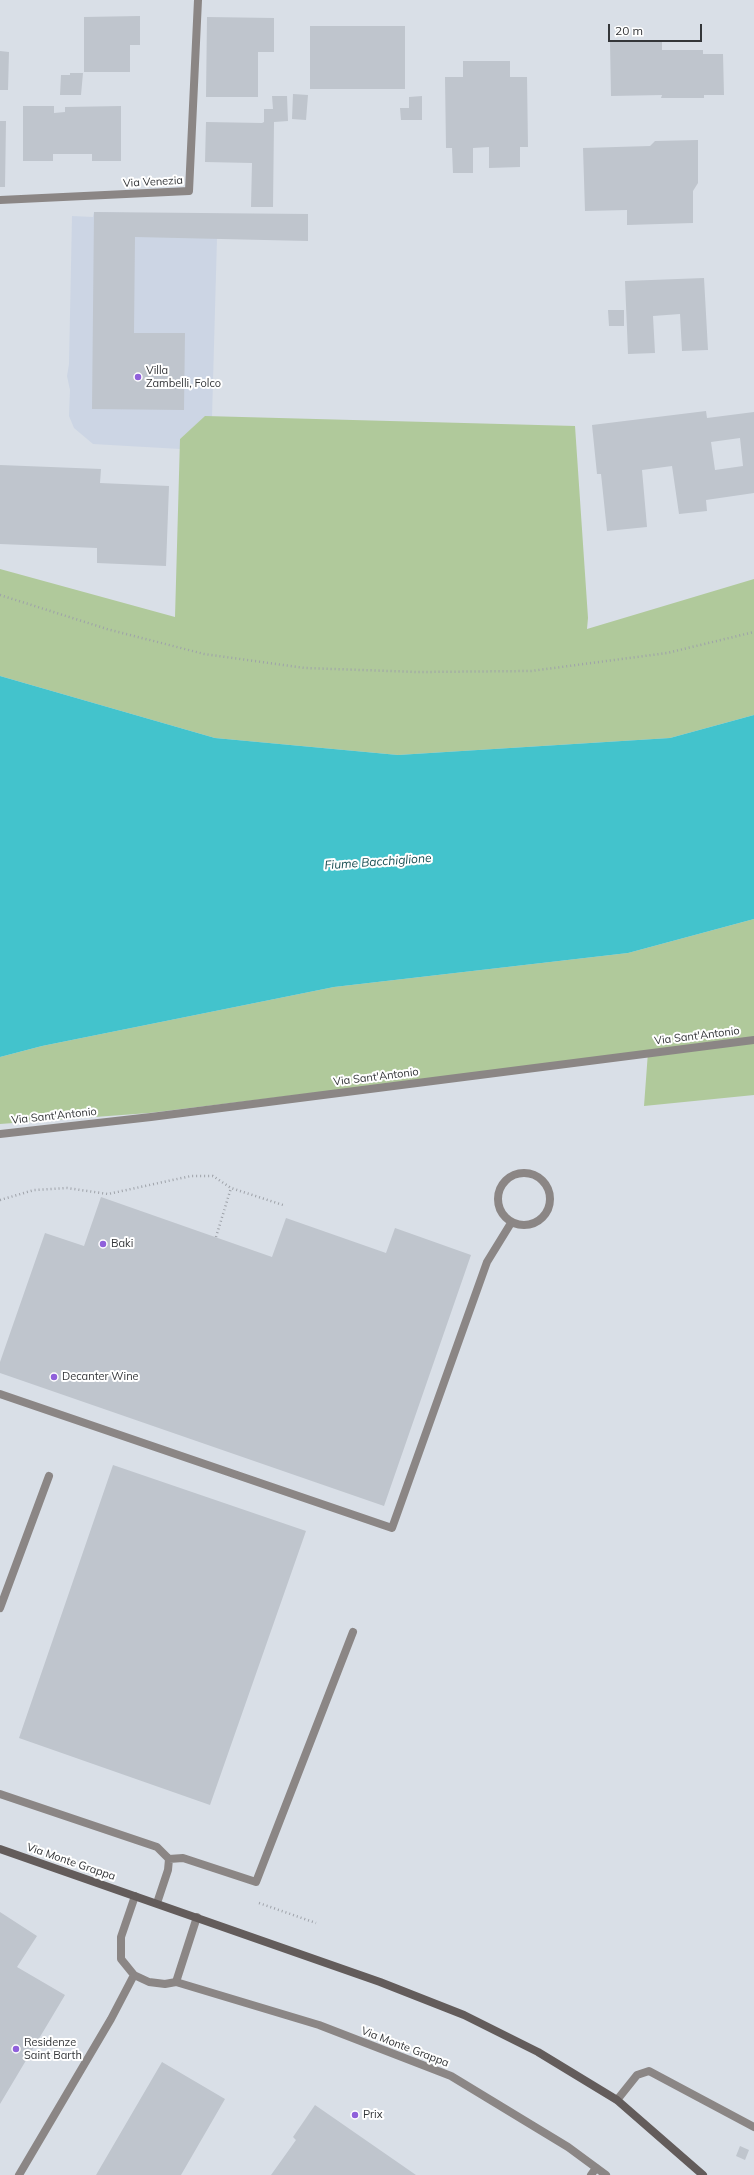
<!DOCTYPE html>
<html>
<head>
<meta charset="utf-8">
<style>
  body { margin:0 }
  #map { position:relative; width:754px; height:2175px; overflow:hidden; background:#d9dfe7; font-family:Mulish,sans-serif }
  canvas { display:block }
  .scale { position:absolute; left:608px; top:24px; width:94px; height:18px; box-sizing:border-box; border:2px solid #343639; border-top:0; padding-left:5px; font-size:12px; line-height:14px; white-space:nowrap; color:#343639; -webkit-text-stroke:3px #fff; paint-order:stroke }
</style>
</head>
<body>
<div id="map">
<canvas width="754" height="2175"></canvas>
<div class="scale">20 m</div>
</div>
<script>
const ctx = document.querySelector('canvas').getContext('2d');
ctx.lineJoin = 'round';
function fill(path, color) {
  ctx.fillStyle = color;
  ctx.fill(path, 'evenodd');
}
function shape(rows) {
  const path = new Path2D();
  for (const r of rows) {
    if (r.length === 3) {
      path.moveTo(r[0] + r[2], r[1]);
      path.arc(r[0], r[1], r[2], 0, 2 * Math.PI);
      continue;
    }
    path.moveTo(r[0], r[1]);
    for (let i = 2; i < r.length; i += 2) path.lineTo(r[i], r[i + 1]);
  }
  return path;
}
function trace(path, color, width, dash) {
  ctx.strokeStyle = color;
  ctx.lineWidth = width;
  ctx.lineCap = dash ? 'butt' : 'round';
  ctx.setLineDash(dash || []);
  ctx.stroke(path);
}
function label(font, color, halo, rows, align = 'center') {
  ctx.font = font + ' Mulish,sans-serif';
  ctx.lineWidth = 4;
  ctx.setLineDash([]);
  ctx.textBaseline = 'middle';
  ctx.strokeStyle = halo;
  ctx.fillStyle = color;
  for (const [text, x, y, turn = 0] of rows) {
    ctx.save();
    ctx.translate(x, y);
    ctx.rotate((+turn || 0) * Math.PI / 180);
    ctx.textAlign = isNaN(turn) ? turn : align;
    if (halo) ctx.strokeText(text, 0, 0);
    ctx.fillText(text, 0, 0);
    ctx.restore();
  }
}
const built = shape([
  [94,212,136,213,217,238,212,417,205,417,180,439,180,449,93,444,74,428,69,416,70,390,67,376,69,364,72,216,93,217]
]);
const green = shape([
  [205,416,575,426,588,618,587,629,754,579,754,715,670,738,398,755,215,738,0,676,0,569,175,617,180,439],
  [754,919,754,1095,644,1106,648,1052,149,1113,0,1124,0,1057,42,1046,334,987,628,953]
]);
const water = shape([
  [0,676,215,738,398,755,670,738,754,715,754,919,628,953,334,987,42,1046,0,1057]
]);
const building = shape([
  [140,16,140,45,130,45,130,72,84,72,84,17],
  [207,17,274,18,274,52,258,52,258,97,206,97],
  [310,26,405,26,405,89,310,89],
  [662,41,662,50,703,50,703,54,723,54,724,95,704,95,704,98,661,98,662,95,611,96,610,42],
  [0,51,9,52,8,90,0,90],
  [463,61,510,61,510,77,527,77,528,147,520,147,520,167,489,168,489,147,473,148,473,173,453,173,452,148,446,148,445,77,463,77],
  [70,73,83,73,81,95,60,95,61,75,70,75],
  [293,94,308,95,306,120,292,119],
  [272,96,287,96,288,121,274,122,273,207,251,207,252,163,205,162,206,122,262,123,264,122,264,109,273,109],
  [422,96,422,120,401,120,400,108,409,108,409,97],
  [23,106,54,106,54,113,65,112,65,107,121,106,121,161,92,161,92,154,53,154,53,161,23,161],
  [0,121,6,121,5,187,0,187],
  [698,140,698,183,693,191,693,223,627,225,627,210,585,211,583,148,650,146,655,141],
  [94,212,308,214,308,241,135,237,134,333,185,333,184,410,92,409],
  [704,278,708,350,682,351,680,314,653,316,655,353,628,354,625,281],
  [608,310,624,310,624,326,609,326],
  [706,411,707,418,754,412,754,493,706,500,707,511,679,514,672,466,642,470,647,527,607,531,601,474,597,474,592,425],
  [740,438,743,466,715,470,711,442],
  [0,465,101,469,100,483,169,486,166,566,97,563,97,548,0,544],
  [101,1197,272,1257,286,1218,386,1253,395,1228,471,1255,384,1506,0,1373,0,1362,45,1233,84,1246],
  [113,1465,306,1531,210,1805,19,1738],
  [0,1912,37,1936,17,1967,65,1995,0,2104],
  [162,2062,225,2099,181,2175,96,2175],
  [315,2105,416,2175,271,2175,296,2140,293,2137],
  [740,2146,749,2150,745,2160,736,2156]
]);
const path = shape([
  [0,595,107,629,204,654,305,668,418,672,531,671,667,653,754,632],
  [0,1200,34,1190,67,1188,108,1194,191,1176,213,1176,231,1188,283,1205],
  [216,1237,231,1188],
  [259,1903,316,1923]
]);
const service = shape([
  [524,1199,26],
  [0,1394,392,1528,487,1262,511,1223],
  [0,1608,49,1476],
  [0,1794,157,1847,169,1859,168,1870,157,1903],
  [169,1859,183,1858,256,1882,353,1632],
  [591,2175,596,2168]
]);
const minor = shape([
  [0,200,189,191,198,0],
  [135,1896,121,1937,121,1959,134,1975,149,1982,165,1984,176,1982,319,2025,451,2076,568,2147,606,2175],
  [176,1982,197,1917],
  [617,2100,637,2075,649,2071,754,2127],
  [19,2175,111,2019,134,1975]
]);
const tertiary = shape([
  [0,1134,151,1117,754,1040]
]);
const secondary = shape([
  [0,1849,380,1982,464,2015,538,2052,617,2100,703,2175]
]);
const markers = [
  [138,377,4,"#9061db"],
  [103,1244,4,"#9061db"],
  [54,1377,4,"#9061db"],
  [16,2049,4,"#9061db"],
  [355,2115,4,"#9061db"]
];
const streetNames = [
  ["Via Venezia",153,182,-3],
  ["Via Sant'Antonio",697,1036,-7],
  ["Via Sant'Antonio",376,1077,-7],
  ["Via Sant'Antonio",54,1116,-6],
  ["Via Monte Grappa",71,1862,19],
  ["Via Monte Grappa",405,2047,21]
];
const poiNames = [
  ["Villa",146,371],
  ["Zambelli, Folco",146,384],
  ["Baki",111,1244],
  ["Decanter Wine",62,1377],
  ["Residenze",24,2043],
  ["Saint Barth",24,2056],
  ["Prix",363,2115]
];
const waterNames = [
  ["Fiume Bacchiglione",378,862,-4]
];
fill(built, '#ccd5e4');
fill(green, '#b0c99b');
fill(water, '#43c3cc');
fill(building, '#bfc5cd');
trace(path, '#9ea2a9', 2.5, [1, 3]);
trace(service, '#8b8685', 8);
trace(minor, '#8b8685', 8);
trace(tertiary, '#8b8685', 8);
trace(secondary, '#635c5b', 8);
for (const [x, y, r, color] of markers) {
  const dot = new Path2D();
  dot.arc(x, y, r, 0, 2 * Math.PI);
  ctx.fillStyle = color;
  ctx.fill(dot);
  trace(dot, '#fff', 1.5);
}
label('11px', '#343639', '#fff', streetNames);
label('11px', '#343639', '#fff', poiNames, 'left');
label('italic 12px', '#194f53', '#fff', waterNames);
</script>
</body>
</html>
